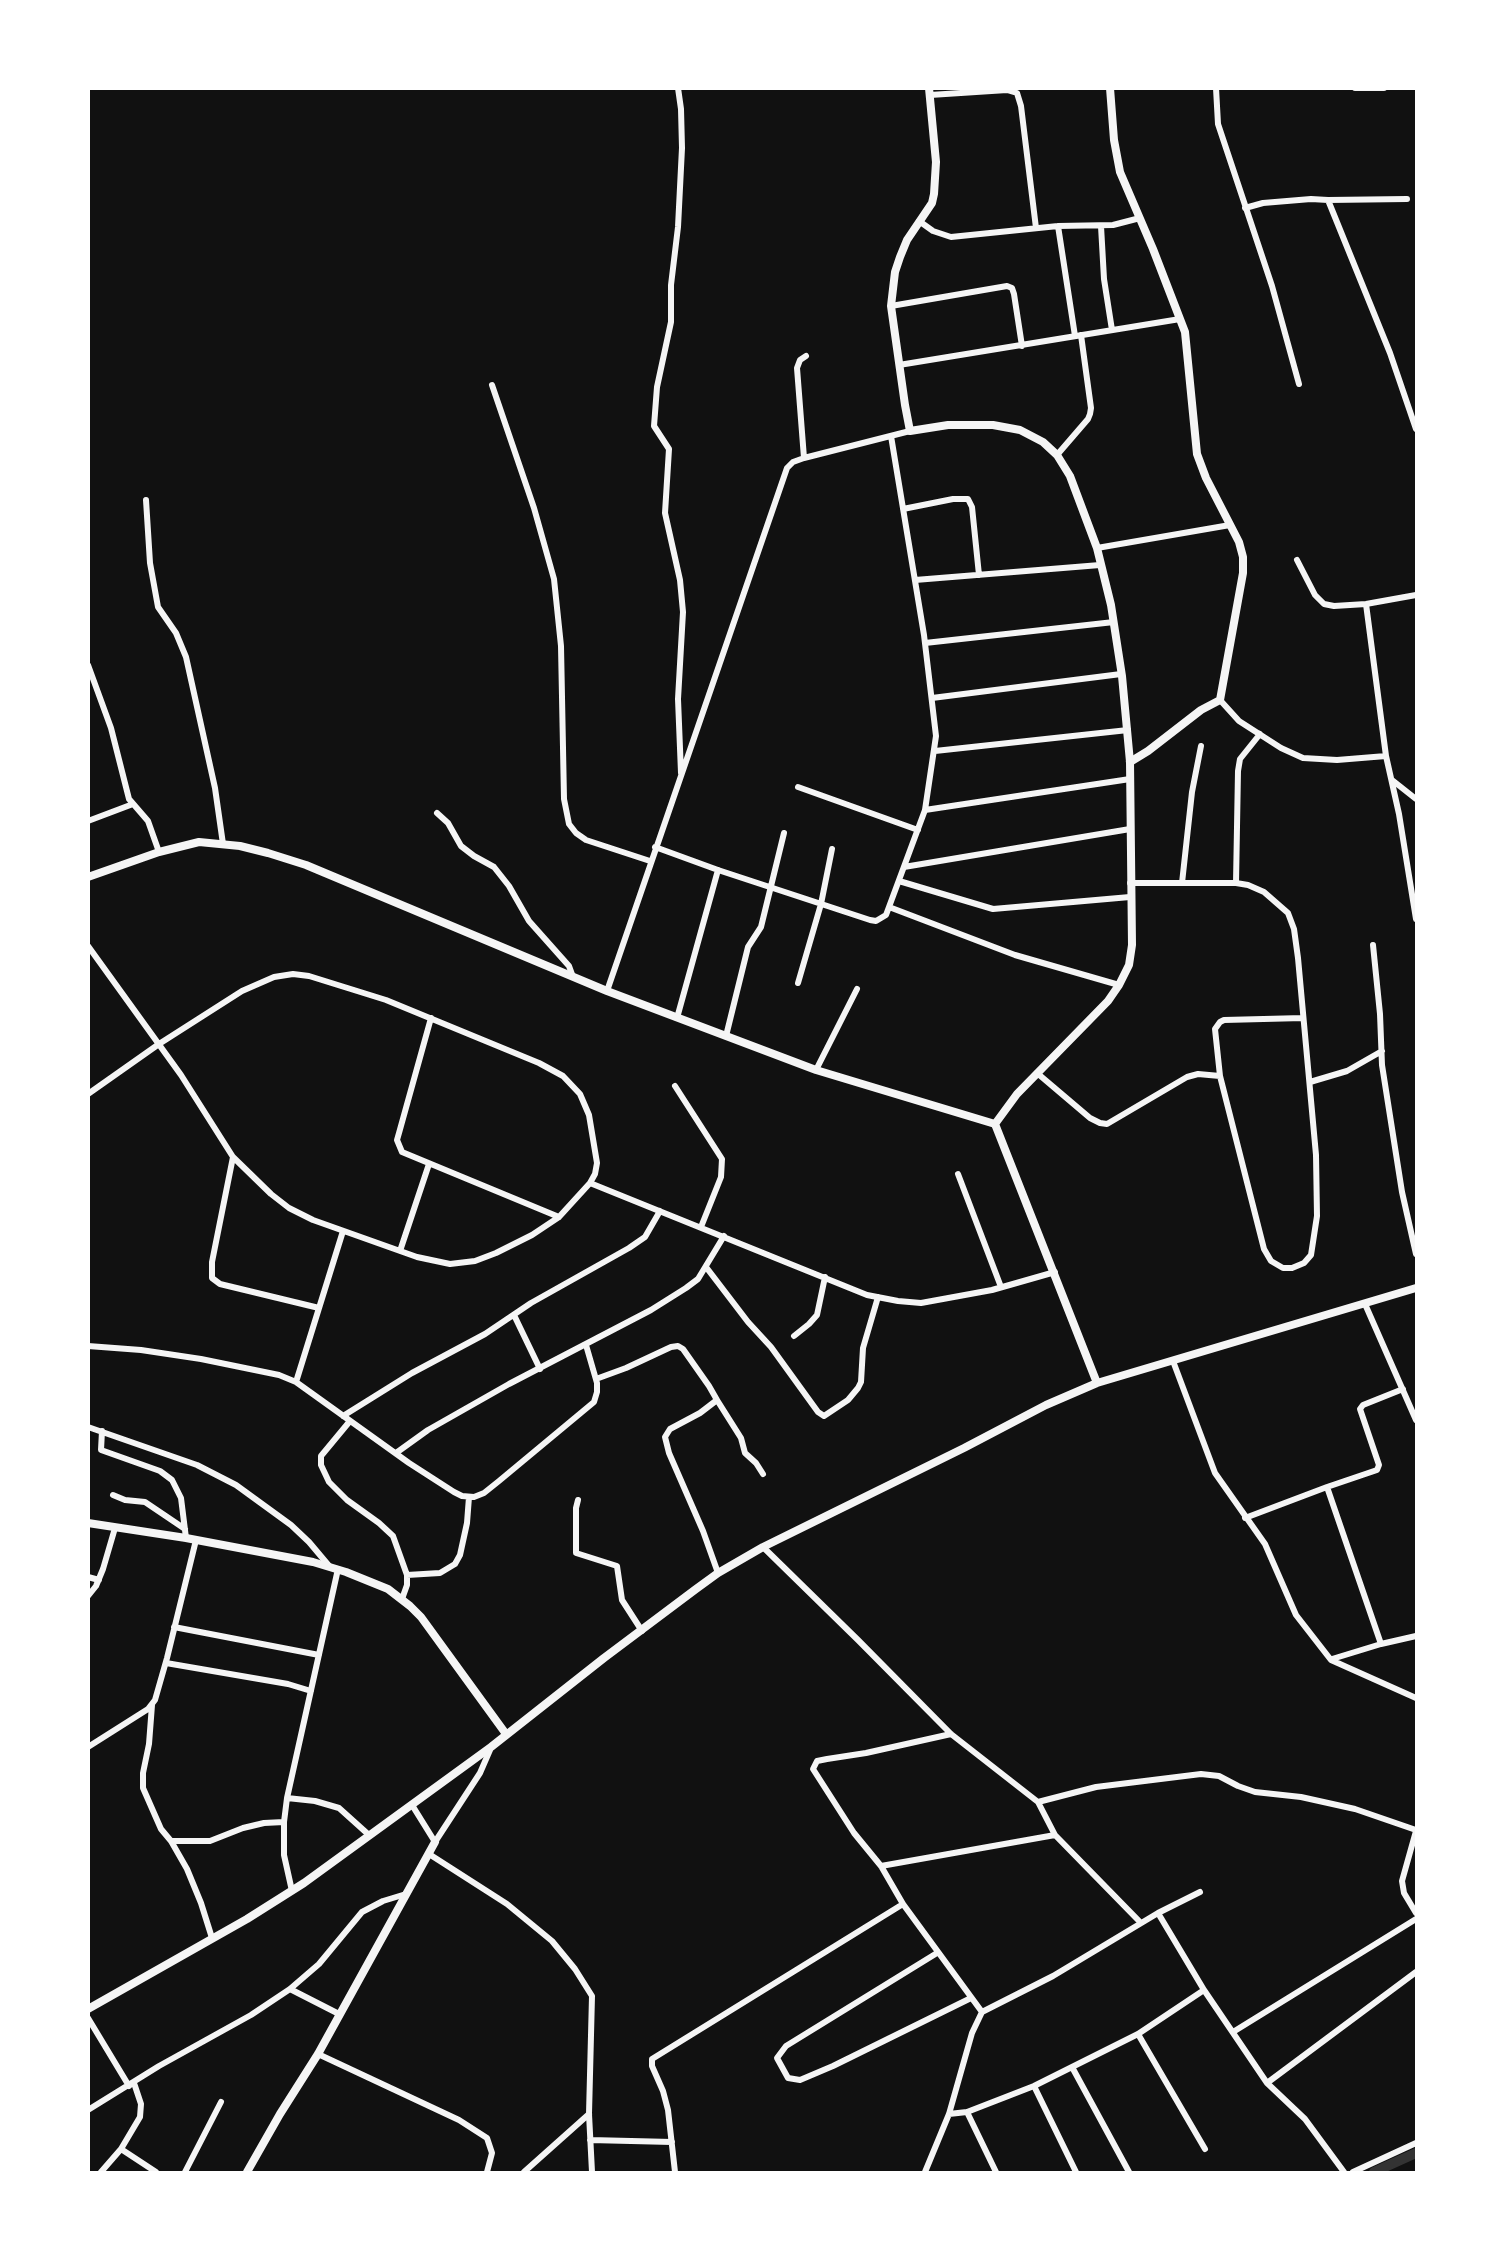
<!DOCTYPE html>
<html>
<head>
<meta charset="utf-8">
<style>
  body { margin:0 }
  #map { position:relative; width:1505px; height:2261px; overflow:hidden; background:#111; font-family:Helvetica,sans-serif }
  canvas { display:block }
  .frame { position:absolute; inset:0; border:90px solid #fff; pointer-events:none }
</style>
</head>
<body>
<div id="map">
<canvas width="1505" height="2261"></canvas>
<div class="frame"></div>
</div>
<script>
const ctx = document.querySelector('canvas').getContext('2d');
ctx.lineJoin = 'round';
function shape(rows) {
  const path = new Path2D();
  for (const r of rows) {
    path.moveTo(r[0], r[1]);
    for (let i = 2; i < r.length; i += 2) path.lineTo(r[i], r[i + 1]);
  }
  return path;
}
function trace(path, color, width, dash) {
  ctx.strokeStyle = color;
  ctx.lineWidth = width;
  ctx.lineCap = dash ? 'butt' : 'round';
  ctx.setLineDash(dash || []);
  ctx.stroke(path);
}
const canal = shape([
  [1374,2172,1416,2153]
]);
const minor = shape([
  [678,88,681,109,682,148,678,227,671,285,671,322,657,387,654,426,669,449,665,513,680,580,683,612,678,699,681,773],
  [1216,88,1218,124,1272,286,1299,384],
  [1355,88,1384,88],
  [930,95,1007,90,1017,93,1021,106,1036,228],
  [1407,199,1328,200,1390,353,1416,429],
  [1245,208,1263,203,1311,199,1328,200],
  [919,221,933,231,951,237,1058,226],
  [1101,226,1104,279,1112,330],
  [891,306,1007,286,1012,288,1014,294,1022,346],
  [1075,336,1058,226,1113,225,1140,218],
  [899,365,1180,319],
  [492,385,534,508,554,579,561,646,564,799,569,824,576,833,586,840,650,861],
  [1057,455,1088,419,1090,414,1091,408,1081,335],
  [804,458,797,368,800,360,806,356],
  [146,500,150,563,158,607,176,633,186,657,215,788,223,844],
  [903,509,953,499,968,499,972,507,979,575],
  [1097,548,1230,525],
  [1297,560,1315,595,1324,604,1334,606,1366,604,1416,595],
  [915,580,1100,565],
  [925,643,1114,622],
  [88,665,111,728,129,799,148,821,159,852],
  [932,698,1121,674],
  [1220,700,1239,721,1281,748,1303,758,1337,760,1386,756,1366,604],
  [935,751,1128,730],
  [1386,756,1399,814,1416,919],
  [1392,780,1416,799],
  [798,787,918,830],
  [925,810,1130,779],
  [437,813,448,823,461,846,474,856,494,867,509,886,529,921,569,966,573,977],
  [88,821,133,804],
  [655,847,718,870,870,920,876,921,886,915,925,810,936,736,924,635,891,436],
  [904,867,1130,829],
  [899,881,993,909,1130,897],
  [1182,883,1192,792,1201,746],
  [1236,883,1238,771,1240,759,1260,734],
  [889,907,1015,955,1119,985],
  [1373,945,1380,1014,1382,1065,1402,1192,1416,1254],
  [88,946,181,1075,233,1157,271,1194,289,1208,313,1220,417,1257,450,1264,475,1261,496,1253,532,1235,559,1217,590,1183],
  [798,983,821,904,832,849],
  [607,991,787,468,793,462,804,458,910,431],
  [431,1018,399,1133,397,1140,402,1152,559,1217],
  [677,1018,718,870],
  [726,1036,748,947,761,927,784,833],
  [816,1070,857,989],
  [1037,1073,1090,1118,1100,1123,1107,1124,1187,1077,1198,1074,1220,1076,1264,1249,1271,1261,1283,1268,1292,1268,1304,1263,1311,1255,1317,1216,1316,1155,1298,958,1294,929,1288,913,1264,892,1248,885,1236,883,1130,883],
  [1220,1076,1215,1029,1220,1022,1224,1020,1303,1018],
  [1310,1082,1347,1071,1382,1051],
  [675,1086,722,1159,721,1177,701,1227],
  [88,1094,159,1044,242,991,274,977,293,974,309,976,386,1000,539,1063,563,1076,580,1094,589,1115,597,1163,595,1174,590,1183,867,1295,898,1301,921,1303,992,1290,1055,1272],
  [233,1157,212,1262,212,1278,220,1284,319,1308],
  [958,1174,1001,1287],
  [400,1251,429,1164],
  [706,1267,748,1322,771,1347,818,1412,824,1416,848,1400,858,1388,861,1382,863,1348,878,1297],
  [1365,1304,1416,1420],
  [514,1315,540,1369],
  [794,1336,809,1324,817,1315,825,1277],
  [88,1346,141,1350,201,1359,279,1375,296,1382,409,1463,454,1492,462,1496,474,1497,484,1493,499,1481,594,1402,597,1392,597,1383,586,1345],
  [1173,1361,1215,1473,1265,1544,1296,1615,1331,1660,1416,1698],
  [596,1379,626,1368,671,1347,678,1346,683,1349,709,1386,717,1400,700,1413,670,1429,665,1437,669,1453,703,1531,718,1573],
  [296,1382,343,1231],
  [717,1400,741,1438,745,1453,756,1463,763,1474],
  [343,1416,412,1373,485,1334,531,1303,629,1248,645,1237,660,1211],
  [350,1421,321,1456,321,1465,329,1482,347,1500,379,1523,393,1536,407,1575,407,1585,402,1599],
  [88,1427,197,1465,236,1485,291,1525,309,1542,330,1567],
  [102,1431,101,1450,160,1471,172,1480,181,1498,186,1538],
  [396,1453,428,1430,509,1384,651,1310,686,1288,698,1279,724,1236],
  [1327,1487,1377,1470,1379,1465,1360,1409,1363,1405,1403,1389],
  [113,1495,125,1500,145,1502,185,1529],
  [578,1500,576,1508,576,1553,617,1566,622,1600,642,1631],
  [1245,1518,1327,1487,1381,1644],
  [763,1547,858,1640,951,1734,1038,1802,1055,1835,1141,1923],
  [407,1575,440,1573,455,1564,460,1555,467,1523,469,1497],
  [88,1577,99,1580],
  [88,1596,96,1586,103,1569,115,1528],
  [174,1627,319,1655],
  [1332,1659,1381,1644,1416,1636],
  [166,1663,288,1684,311,1691],
  [152,1705,149,1744,143,1773,143,1788,161,1829,171,1841,187,1869,201,1903,212,1938],
  [951,1734,866,1753,827,1759,817,1761,813,1769,854,1833,881,1866,903,1904,982,2012],
  [88,1747,148,1709,155,1700,167,1658,196,1540],
  [287,1798,315,1801,339,1808,369,1835],
  [1038,1802,1096,1787,1201,1774,1219,1776,1238,1786,1255,1792,1301,1797,1355,1809,1416,1830],
  [412,1805,435,1842,480,1773,490,1750],
  [1416,1831,1402,1881,1404,1893,1416,1913],
  [171,1841,210,1841,243,1828,264,1823,284,1822],
  [429,1854,507,1904,552,1941,575,1969,592,1996,589,2114,592,2172],
  [881,1866,1055,1835],
  [292,1891,284,1855,284,1822,287,1798,338,1569],
  [1158,1913,1204,1990,1267,2083,1305,2119,1344,2172],
  [937,1953,786,2046,777,2058,788,2078,800,2080,833,2066,971,1998],
  [290,1989,339,2014],
  [88,2018,129,2086],
  [1233,2032,1416,1919],
  [1138,2034,1205,2149],
  [318,2054,459,2120,487,2138,492,2153,487,2172],
  [1072,2067,1129,2172],
  [1267,2083,1416,1972],
  [1034,2086,1076,2172],
  [88,2110,159,2066,251,2015,290,1989,319,1964,362,1912,383,1901,406,1894],
  [967,2112,996,2172],
  [949,2114,967,2112,1034,2086,1138,2034,1204,1990],
  [590,2140,672,2142],
  [121,2149,156,2172],
  [101,2172,121,2149,140,2117,141,2104,134,2083],
  [185,2172,221,2102],
  [524,2172,589,2114],
  [675,2172,668,2110,663,2091,652,2066,652,2059,903,1904],
  [925,2172,949,2114,972,2033,982,2012,1053,1976,1158,1913,1200,1892],
  [1353,2172,1416,2143]
]);
const tertiary = shape([
  [1110,88,1114,140,1120,172,1153,249,1185,332,1197,454,1206,478,1239,542,1243,557,1243,573,1220,700,1201,710,1148,751,1130,762],
  [88,877,159,852,199,842,240,846,268,853,306,865,607,991,816,1070,995,1124],
  [88,1523,186,1538,313,1562,346,1572,388,1589,410,1606,421,1617,506,1734],
  [247,2172,280,2114,318,2054,435,1842]
]);
const secondary = shape([
  [929,88,936,162,934,194,932,203,907,240,900,257,895,272,891,306,905,405,910,431,948,425,993,425,1020,430,1043,442,1057,455,1070,476,1097,548,1111,605,1122,676,1130,762,1132,945,1129,965,1119,985,1108,1001,1017,1094,995,1124,1097,1383],
  [88,2009,247,1919,304,1883,491,1747,604,1658,696,1589,718,1573,763,1547,964,1448,1046,1405,1097,1383,1416,1288]
]);
trace(canal, '#333', 10);
trace(minor, '#f5f5f5', 6);
trace(tertiary, '#f5f5f5', 8);
trace(secondary, '#f5f5f5', 8);
</script>
</body>
</html>
